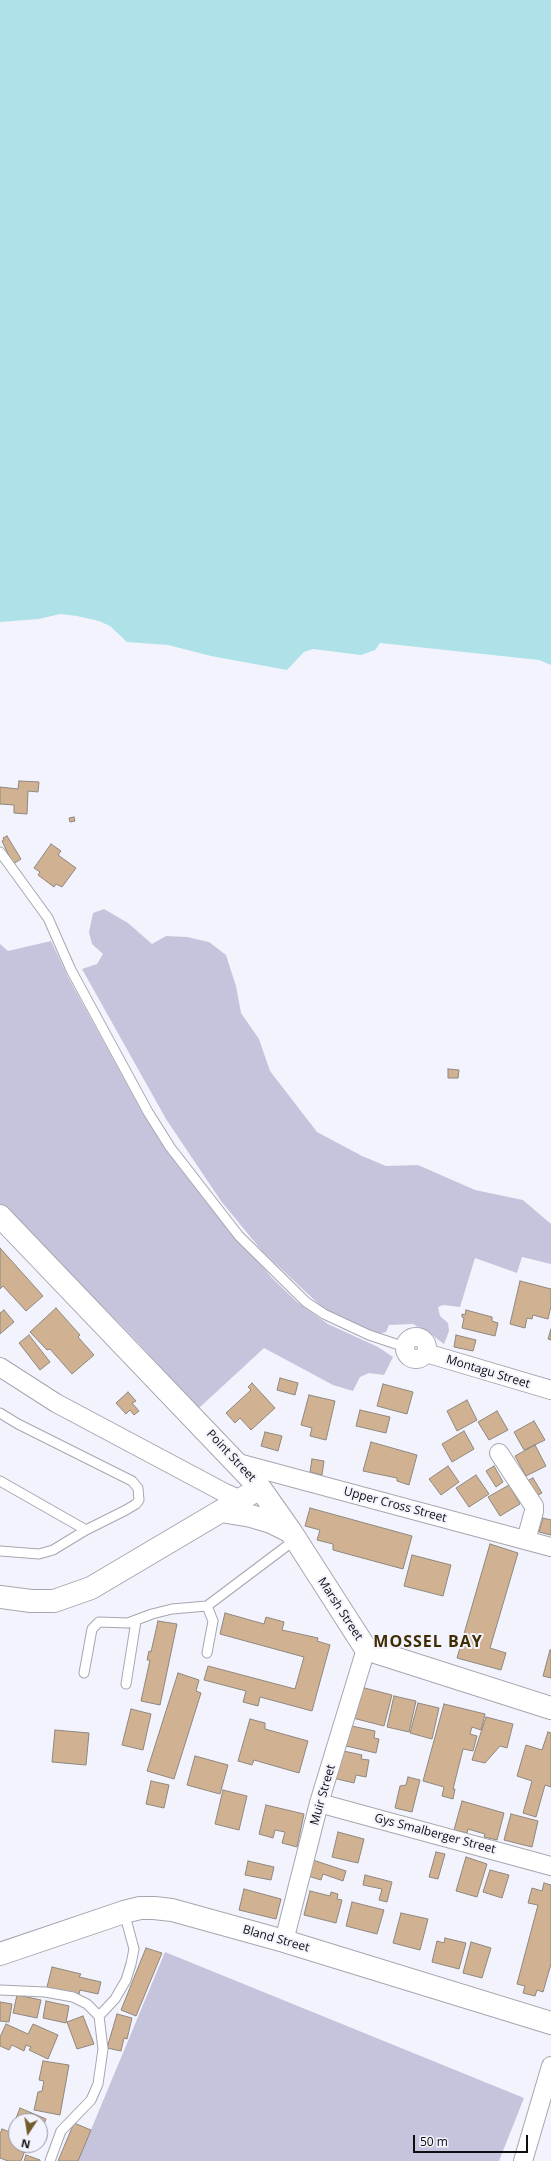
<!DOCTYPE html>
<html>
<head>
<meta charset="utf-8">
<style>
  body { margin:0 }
  #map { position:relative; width:551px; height:2161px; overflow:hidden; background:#f3f3fd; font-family:"Open Sans",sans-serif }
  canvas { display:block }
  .north { position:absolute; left:8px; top:2113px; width:40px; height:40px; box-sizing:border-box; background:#f3f3fd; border:1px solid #97979f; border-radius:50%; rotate:192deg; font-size:11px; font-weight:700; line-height:16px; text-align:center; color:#0e0e11 }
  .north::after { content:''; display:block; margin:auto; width:14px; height:18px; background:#735a2b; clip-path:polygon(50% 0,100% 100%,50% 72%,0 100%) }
  .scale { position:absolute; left:413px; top:2135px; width:115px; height:18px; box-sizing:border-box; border:2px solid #0e0e11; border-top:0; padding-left:5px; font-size:12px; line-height:14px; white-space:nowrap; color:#0e0e11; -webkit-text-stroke:3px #f3f3fd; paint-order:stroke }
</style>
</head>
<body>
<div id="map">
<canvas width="551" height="2161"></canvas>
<div class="north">N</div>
<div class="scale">50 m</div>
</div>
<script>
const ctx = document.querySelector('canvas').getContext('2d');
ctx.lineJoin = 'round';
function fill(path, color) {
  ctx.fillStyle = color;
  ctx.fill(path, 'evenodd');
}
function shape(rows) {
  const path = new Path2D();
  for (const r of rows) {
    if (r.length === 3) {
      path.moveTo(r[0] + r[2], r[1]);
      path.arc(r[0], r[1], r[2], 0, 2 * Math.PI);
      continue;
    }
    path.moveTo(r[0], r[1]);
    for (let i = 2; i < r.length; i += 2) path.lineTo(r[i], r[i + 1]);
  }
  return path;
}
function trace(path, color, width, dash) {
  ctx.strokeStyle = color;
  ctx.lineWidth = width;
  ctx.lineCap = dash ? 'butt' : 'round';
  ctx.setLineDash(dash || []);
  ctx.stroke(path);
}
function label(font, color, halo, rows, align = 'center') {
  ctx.font = font + ' "Open Sans",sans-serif';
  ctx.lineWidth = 4;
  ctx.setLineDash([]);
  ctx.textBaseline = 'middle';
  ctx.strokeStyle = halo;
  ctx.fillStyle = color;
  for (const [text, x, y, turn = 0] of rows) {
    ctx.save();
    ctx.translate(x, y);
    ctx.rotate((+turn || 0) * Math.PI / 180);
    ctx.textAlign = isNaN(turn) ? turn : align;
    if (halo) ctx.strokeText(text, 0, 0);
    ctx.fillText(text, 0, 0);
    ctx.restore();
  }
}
const green = shape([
  [104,909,128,923,152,944,166,936,187,937,209,942,226,955,236,986,241,1013,259,1039,270,1071,317,1132,362,1156,386,1166,418,1165,475,1190,523,1200,551,1224,551,1264,522,1257,517,1273,475,1258,460,1307,443,1305,438,1307,440,1316,448,1323,449,1331,444,1344,432,1335,413,1324,389,1325,386,1332,378,1334,354,1325,325,1310,262,1251,221,1201,166,1119,82,969,97,964,103,954,92,944,89,932,93,913],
  [51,941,68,977,146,1119,181,1170,272,1278,297,1302,328,1324,378,1347,393,1357,384,1375,369,1373,360,1377,353,1391,333,1385,264,1348,199,1408,129,1333,0,1204,0,944,8,951],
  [165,1952,524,2098,499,2161,78,2161]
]);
const water = shape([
  [0,0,551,0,551,665,539,660,380,643,375,650,361,655,313,649,304,652,287,670,211,656,168,645,127,642,110,626,99,621,77,616,60,614,39,619,0,622]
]);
const building = shape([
  [19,781,39,782,38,792,28,791,27,814,14,813,14,805,0,804,0,787,18,789,19,781],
  [74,817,75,821,70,822,69,818,74,817],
  [7,836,21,859,13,864,2,841,4,840,3,838,7,836],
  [51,844,61,851,58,855,76,868,62,887,56,884,54,887,38,875,40,872,34,868,51,844],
  [448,1069,459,1070,458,1078,448,1078,448,1069],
  [0,1248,43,1296,26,1311,3,1286,0,1289,0,1248],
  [520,1281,551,1289,551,1306,548,1319,533,1315,532,1319,527,1318,525,1328,510,1324,520,1281],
  [56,1308,80,1335,78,1337,94,1355,72,1374,50,1349,47,1350,30,1332,56,1308],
  [4,1310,14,1322,0,1334,0,1313,4,1310],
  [466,1310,492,1317,492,1321,498,1323,495,1336,462,1328,464,1318,462,1317,462,1314,465,1315,466,1310],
  [551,1329,551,1340,548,1339,551,1329],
  [29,1335,50,1362,40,1370,19,1343,29,1335],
  [456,1335,476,1340,473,1351,454,1347,456,1335],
  [280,1378,298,1383,295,1395,277,1390,280,1378],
  [252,1383,275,1408,251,1430,240,1418,235,1423,226,1413,251,1390,248,1387,252,1383],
  [383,1384,413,1392,407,1414,377,1406,383,1384],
  [128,1392,136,1401,132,1403,139,1411,134,1415,130,1410,126,1414,116,1403,128,1392],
  [309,1395,335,1401,326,1440,310,1436,312,1428,301,1425,309,1395],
  [467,1400,477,1420,457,1431,447,1411,467,1400],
  [360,1410,390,1417,386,1433,356,1426,360,1410],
  [497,1411,508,1430,489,1440,478,1422,497,1411],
  [534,1421,545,1440,524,1450,514,1432,534,1421],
  [464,1431,474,1449,452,1462,442,1444,464,1431],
  [265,1432,282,1436,278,1451,261,1446,265,1432],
  [371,1442,417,1455,409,1485,397,1481,397,1478,363,1471,371,1442],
  [535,1445,546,1466,526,1476,515,1456,535,1445],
  [312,1459,324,1461,322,1475,310,1472,312,1459],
  [448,1466,459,1482,441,1495,429,1479,448,1466],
  [494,1466,503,1482,496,1487,486,1471,494,1466],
  [476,1475,489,1494,469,1507,456,1488,476,1475],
  [533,1478,542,1493,536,1496,527,1481,533,1478],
  [509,1485,520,1504,500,1516,488,1497,509,1485],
  [310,1508,412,1536,403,1569,333,1550,333,1544,317,1540,320,1530,305,1526,310,1508],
  [543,1518,551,1520,551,1535,539,1532,543,1518],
  [490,1544,518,1553,490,1648,506,1653,501,1670,457,1658,490,1544],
  [412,1555,451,1565,443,1596,404,1586,412,1555],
  [225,1613,264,1624,266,1617,284,1622,282,1630,318,1638,317,1641,330,1645,312,1711,260,1697,258,1706,243,1702,246,1691,204,1680,208,1666,295,1689,304,1657,220,1634,225,1613],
  [158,1621,177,1624,160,1705,141,1701,150,1660,147,1660,149,1651,151,1652,158,1621],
  [550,1650,551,1650,551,1678,543,1676,550,1650],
  [178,1673,199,1680,196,1691,201,1693,174,1779,147,1771,178,1673],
  [357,1686,392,1695,384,1726,349,1717,357,1686],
  [394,1696,416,1701,409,1732,387,1727,394,1696],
  [418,1703,439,1708,432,1739,410,1733,418,1703],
  [444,1704,485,1714,481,1730,472,1727,470,1734,477,1736,473,1751,463,1749,453,1789,455,1789,453,1799,442,1796,444,1787,423,1781,444,1704],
  [131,1709,151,1714,143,1750,122,1745,131,1709],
  [486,1717,513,1724,507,1748,500,1746,485,1763,472,1760,486,1717],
  [250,1719,265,1723,265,1729,308,1741,299,1773,254,1760,252,1765,238,1761,250,1719],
  [347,1725,375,1731,374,1738,379,1739,376,1753,342,1745,347,1725],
  [55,1730,89,1733,86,1765,52,1762,55,1730],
  [548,1732,551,1733,551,1787,545,1785,536,1817,523,1813,532,1781,517,1776,526,1745,542,1750,548,1732],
  [339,1750,362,1755,361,1759,369,1760,366,1777,356,1775,354,1783,333,1778,339,1750],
  [195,1756,228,1765,220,1794,187,1785,195,1756],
  [408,1777,420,1780,412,1812,395,1808,400,1786,406,1785,408,1777],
  [151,1781,169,1785,164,1808,146,1804,151,1781],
  [223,1790,247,1796,239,1830,215,1824,223,1790],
  [462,1801,504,1813,497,1840,484,1837,485,1834,468,1829,467,1833,454,1830,462,1801],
  [266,1805,304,1814,297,1847,282,1843,285,1832,275,1830,273,1838,259,1834,266,1805],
  [511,1814,538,1821,532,1847,504,1840,511,1814],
  [338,1832,364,1839,358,1863,332,1857,338,1832],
  [436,1852,445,1854,438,1879,429,1877,436,1852],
  [466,1857,487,1864,477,1897,456,1891,466,1857],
  [313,1860,346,1871,343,1881,323,1874,321,1880,308,1876,313,1860],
  [248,1861,274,1867,271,1880,245,1875,248,1861],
  [490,1870,509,1875,502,1898,483,1892,490,1870],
  [365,1875,392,1882,387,1902,379,1900,382,1889,363,1885,365,1875],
  [544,1883,551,1885,551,1964,543,1992,537,1990,535,1996,523,1993,525,1986,517,1984,538,1905,528,1903,532,1888,542,1891,544,1883],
  [244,1889,281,1899,276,1919,239,1910,244,1889],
  [310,1891,330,1896,331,1892,338,1894,337,1899,342,1900,336,1923,304,1915,310,1891],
  [352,1902,384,1910,377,1934,346,1926,352,1902],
  [401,1913,428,1919,420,1950,393,1943,401,1913],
  [445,1938,466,1943,459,1969,432,1962,437,1941,444,1943,445,1938],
  [471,1942,491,1948,482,1978,463,1973,471,1942],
  [146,1948,162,1953,136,2016,121,2010,146,1948],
  [52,1967,81,1974,79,1977,101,1982,98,1994,80,1990,79,1994,47,1987,52,1967],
  [17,1995,41,2000,37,2018,13,2013,17,1995],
  [46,2001,69,2006,66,2023,43,2018,46,2001],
  [0,2002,12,2004,9,2022,0,2021,0,2002],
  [117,2014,132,2018,127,2039,124,2038,121,2051,107,2048,117,2014],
  [83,2016,94,2044,77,2049,67,2022,83,2016],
  [6,2024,28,2034,33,2024,58,2035,48,2059,29,2050,31,2047,26,2045,24,2051,12,2045,9,2050,0,2046,0,2037,6,2024],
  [43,2061,69,2065,60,2115,34,2110,38,2092,42,2091,44,2081,39,2080,43,2061],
  [20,2108,46,2119,40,2134,40,2121,16,2121,16,2127,13,2126,20,2108],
  [74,2123,91,2130,78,2161,58,2161,74,2123],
  [2,2129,15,2134,16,2131,16,2145,27,2145,21,2161,8,2161,0,2158,0,2134,2,2129],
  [26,2155,40,2160,40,2161,24,2161,26,2155]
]);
const lane = shape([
  [0,852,48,918,71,970,148,1112,170,1147,239,1236,306,1302,324,1314,369,1335,405,1347],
  [0,1413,18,1424,132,1481,138,1488,139,1500,136,1504,126,1510,86,1530,0,1481],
  [0,1551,39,1554,53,1550,86,1530],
  [207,1653,213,1621,207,1606],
  [84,1673,92,1629,99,1622,128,1623,152,1614,172,1609,207,1606,296,1539],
  [126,1684,136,1621],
  [0,1990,45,1992,73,1997,87,2004,99,2016,103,2049,98,2084,91,2100,61,2131,50,2161],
  [99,2016,115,1999,126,1980,131,1964,134,1949,124,1912]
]);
const street = shape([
  [416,1348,11],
  [426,1353,551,1390],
  [0,1367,56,1403,225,1493,239,1499],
  [499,1453,534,1506,534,1511,526,1540],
  [238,1463,551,1547],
  [319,1803,551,1866],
  [284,1941,319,1803,366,1649],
  [523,2161,551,2066]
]);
const secondary = shape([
  [0,1216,260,1488,291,1532,366,1649,551,1708],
  [221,1511,251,1516,271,1522,291,1532],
  [0,1597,31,1601,54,1601,91,1588,260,1488],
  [0,1954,124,1912,140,1908,154,1908,172,1910,284,1941,551,2023]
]);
const streetNames = [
  ["Montagu Street",488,1372,17],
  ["Point Street",231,1456,47],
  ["Upper Cross Street",395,1505,15],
  ["Marsh Street",340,1609,57],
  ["Muir Street",323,1795,-74],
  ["Gys Smalberger Street",435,1834,15],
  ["Bland Street",276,1939,16]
];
const districtNames = [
  ["MOSSEL BAY",428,1642]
];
fill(green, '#c6c4dd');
fill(water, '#aee2e8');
fill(building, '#d0b293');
trace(building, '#8e877f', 1);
trace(lane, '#a6a6b0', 11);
trace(street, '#a6a6b0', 20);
trace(secondary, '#a6a6b0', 24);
trace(lane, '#fff', 9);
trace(street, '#fff', 18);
trace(secondary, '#fff', 22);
label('12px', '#0e0e11', '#f3f3fd', streetNames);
ctx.letterSpacing = '1px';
label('bold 16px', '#3e2c03', '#f3f3fd', districtNames);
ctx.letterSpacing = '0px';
</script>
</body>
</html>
